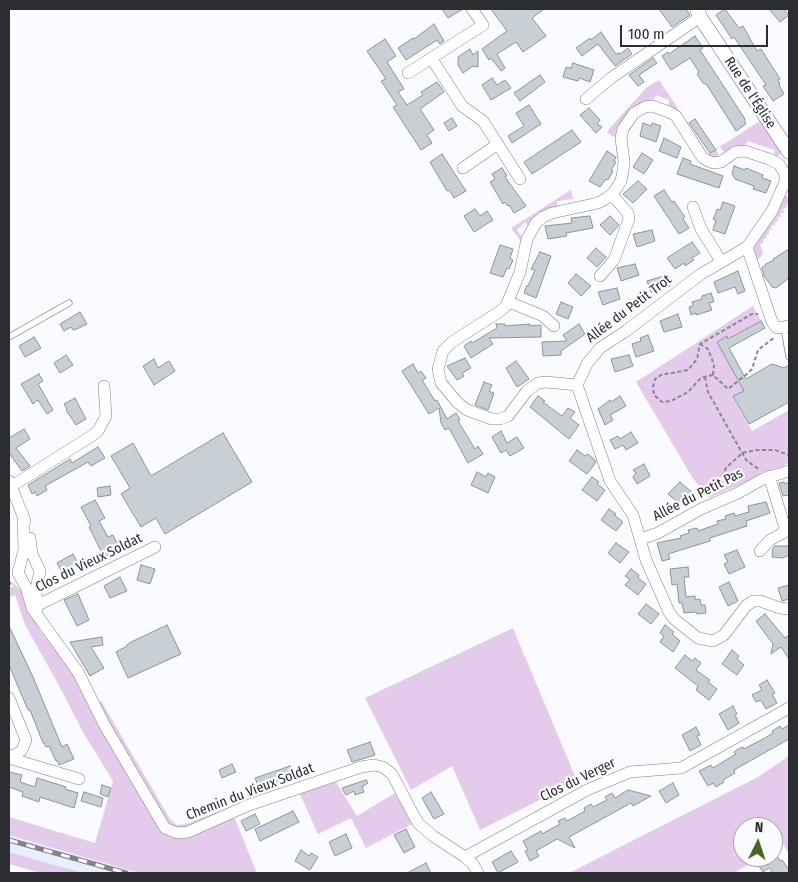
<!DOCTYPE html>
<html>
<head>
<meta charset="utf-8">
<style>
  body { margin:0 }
  #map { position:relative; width:798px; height:882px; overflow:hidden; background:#f9fbfe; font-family:"Fira Sans Condensed",sans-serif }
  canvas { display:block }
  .frame { position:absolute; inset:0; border:10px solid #2b2d30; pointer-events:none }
  .north { position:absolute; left:733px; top:817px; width:50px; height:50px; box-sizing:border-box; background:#f9fbfe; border:1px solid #a7a9ac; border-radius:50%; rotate:4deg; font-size:14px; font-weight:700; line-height:20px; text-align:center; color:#2b2d30 }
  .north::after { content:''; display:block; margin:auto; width:18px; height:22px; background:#46671c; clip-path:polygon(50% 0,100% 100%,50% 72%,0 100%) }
  .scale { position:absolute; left:620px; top:25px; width:148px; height:22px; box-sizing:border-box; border:2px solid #2b2d30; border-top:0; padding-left:6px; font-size:15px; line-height:18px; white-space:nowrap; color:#2b2d30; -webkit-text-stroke:4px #f9fbfe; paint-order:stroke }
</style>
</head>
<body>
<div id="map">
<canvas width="798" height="882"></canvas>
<div class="frame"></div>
<div class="north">N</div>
<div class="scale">100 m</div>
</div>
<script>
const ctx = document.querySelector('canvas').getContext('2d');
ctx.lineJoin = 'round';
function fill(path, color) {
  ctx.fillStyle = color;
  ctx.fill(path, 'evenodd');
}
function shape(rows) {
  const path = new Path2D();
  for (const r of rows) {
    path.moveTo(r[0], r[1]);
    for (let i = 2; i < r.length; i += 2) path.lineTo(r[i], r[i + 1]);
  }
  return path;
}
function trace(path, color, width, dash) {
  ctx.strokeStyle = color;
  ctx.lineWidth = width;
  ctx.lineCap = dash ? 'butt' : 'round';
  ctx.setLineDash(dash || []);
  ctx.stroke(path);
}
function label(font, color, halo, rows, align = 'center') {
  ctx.font = font + ' "Fira Sans Condensed",sans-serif';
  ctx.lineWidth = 4.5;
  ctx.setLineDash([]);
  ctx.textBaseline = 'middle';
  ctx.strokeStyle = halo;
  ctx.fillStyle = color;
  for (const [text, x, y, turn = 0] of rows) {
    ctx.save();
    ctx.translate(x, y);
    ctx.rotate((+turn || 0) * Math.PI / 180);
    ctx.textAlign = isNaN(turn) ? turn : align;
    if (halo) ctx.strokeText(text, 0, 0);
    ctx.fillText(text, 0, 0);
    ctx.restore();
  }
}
const built = shape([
  [9,835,139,873,83,873,9,852]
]);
const green = shape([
  [659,80,708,154,760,121,780,152,780,155,776,157,773,156,775,150,747,141,745,146,735,146,724,152,720,147,716,150,719,155,715,157,707,155,668,106,669,100,656,95,653,101,644,102,635,107,618,158,617,157,615,137,607,133,609,129,646,88],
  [571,190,574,204,572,199,557,201,558,208,529,227,525,222,517,230,523,239,522,243,511,228],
  [785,194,789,199,789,204,786,205,787,208,783,209,784,213,780,213,781,217,777,217,778,221,775,222,775,225,771,226,772,229,769,230,769,234,766,235,766,238,763,239,763,243,760,244,763,253,760,258,755,259,753,248],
  [753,306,761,321,728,339,726,336,717,342,744,391,733,397,752,431,789,410,789,462,784,466,763,472,746,482,709,498,692,477,636,382],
  [11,581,22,591,40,631,67,664,91,706,101,701,170,819,177,825,186,824,230,807,257,873,139,873,9,835,9,817,95,843,113,781,84,734,57,682,25,625,15,595,9,597,9,588,13,586],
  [513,628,577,781,480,830,452,766,411,790,365,698],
  [789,756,789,854,783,844,773,850,773,827,743,827,743,857,761,857,734,873,569,873,758,777],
  [336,782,357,816,395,793,412,824,366,848,351,818,318,834,299,792],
  [9,852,83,873,40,873,9,864]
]);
const building = shape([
  [442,9,463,9,448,18,442,9],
  [491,9,544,9,532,18,546,36,523,52,516,42,497,54,505,68,501,71,491,58,489,60,482,49,507,31,491,9],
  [659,9,686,9,690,15,672,27,659,9],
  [725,9,739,28,743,26,757,51,761,49,780,79,778,80,780,84,779,85,784,94,773,101,763,86,766,85,734,37,732,39,716,15,725,9],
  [769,9,784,9,789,15,780,22,769,9],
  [434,24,444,41,440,44,437,40,406,60,398,48,413,38,414,39,434,24],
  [601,32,616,54,618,53,620,54,628,48,632,54,615,66,598,44,582,56,576,48,590,38,591,40,601,32],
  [695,36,703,48,700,50,745,119,744,120,746,124,736,131,707,85,703,83,697,74,699,72,690,58,671,70,662,56,668,52,669,54,695,36],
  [385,39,396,56,387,62,404,89,398,92,407,105,423,95,421,92,437,82,444,92,420,109,434,130,427,135,432,143,421,150,393,107,397,105,381,81,386,79,367,51,385,39],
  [470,49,473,55,478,51,478,67,473,66,463,73,458,65,458,57,470,49],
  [653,58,657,63,639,75,644,82,638,86,629,75,653,58],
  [573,63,594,70,590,82,579,78,578,81,563,77,566,67,571,68,573,63],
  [540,75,545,82,520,101,514,93,540,75],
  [492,78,497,85,505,80,511,88,491,100,482,85,492,78],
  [529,105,541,124,512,143,508,136,524,126,516,113,529,105],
  [589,108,600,120,597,124,602,127,596,133,580,115,589,108],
  [452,118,457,126,449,131,444,123,452,118],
  [695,119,716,150,710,153,689,123,695,119],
  [643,123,651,126,652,123,661,126,656,142,640,136,643,123],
  [572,130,581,142,532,174,524,162,572,130],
  [664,138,681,147,677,158,659,151,664,138],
  [607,151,616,157,614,161,616,162,611,170,613,171,608,180,606,179,600,187,589,181,607,151],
  [642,153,653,160,644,174,633,167,642,153],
  [442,154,466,191,454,198,449,190,447,191,430,162,442,154],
  [683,158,691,161,690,164,723,176,719,188,677,174,683,158],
  [734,166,745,170,746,168,763,175,762,178,771,181,766,193,753,189,754,186,735,179,732,174,734,166],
  [502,168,507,176,505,177,526,206,514,213,509,205,508,206,505,202,503,204,490,182,495,179,492,174,502,168],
  [638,181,647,189,633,203,623,194,638,181],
  [664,190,672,202,674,201,685,217,683,219,689,228,679,234,654,196,664,190],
  [723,202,735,206,725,234,713,230,716,220,713,219,716,213,717,209,720,210,723,202],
  [475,209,480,216,487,211,493,220,474,232,464,216,475,209],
  [590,216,593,228,566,233,567,236,548,239,545,226,572,223,571,218,590,216],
  [610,216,619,225,610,235,600,225,610,216],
  [652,230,655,241,637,247,633,234,652,230],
  [692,242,700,253,692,258,694,260,685,266,684,263,675,269,667,258,692,242],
  [500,245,513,249,510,258,513,260,509,269,507,268,503,277,490,273,500,245],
  [596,248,606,257,597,267,587,258,596,248],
  [789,249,789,278,776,288,772,287,764,276,762,268,766,264,774,260,773,259,789,249],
  [540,252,551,256,536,298,524,293,527,285,528,286,535,270,531,269,540,252],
  [635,264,639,275,621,281,617,268,635,264],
  [738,271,745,291,738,294,735,287,718,293,714,282,738,271],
  [576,274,591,286,581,296,568,283,576,274],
  [667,275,670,286,651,292,647,281,667,275],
  [617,288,620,299,603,305,598,292,617,288],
  [711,293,714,302,709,303,712,310,696,315,696,313,691,315,689,307,693,306,692,302,702,299,702,296,711,293],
  [561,302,573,307,568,319,556,314,561,302],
  [80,312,87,324,79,328,73,330,71,327,64,331,60,324,80,312],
  [678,314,682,327,664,332,660,321,678,314],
  [761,321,765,328,729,348,746,379,772,364,784,368,789,365,789,402,749,424,733,396,744,391,717,342,727,336,728,339,761,321],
  [496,324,505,324,505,326,530,324,530,326,541,325,541,337,489,338,493,344,471,358,464,346,471,341,472,343,497,328,496,324],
  [579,324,585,334,561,351,561,355,543,356,542,342,567,341,563,335,579,324],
  [648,335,654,351,636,357,632,344,641,341,640,338,648,335],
  [34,337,41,348,25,357,19,346,34,337],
  [66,355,73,365,60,373,54,363,66,355],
  [629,355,633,366,615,372,611,359,629,355],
  [465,358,471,368,462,373,464,376,457,380,447,366,465,358],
  [154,359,158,368,169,361,175,371,154,385,143,366,154,359],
  [516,361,529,379,517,387,506,368,516,361],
  [413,364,418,373,421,371,426,378,422,380,435,401,437,400,447,419,456,413,460,420,458,421,475,449,478,446,483,454,468,463,449,428,445,430,441,423,439,408,429,414,402,371,413,364],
  [39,374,43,381,38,384,53,410,47,414,38,400,33,404,21,384,39,374],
  [484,382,492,385,489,391,494,393,488,410,475,405,484,382],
  [538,396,545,401,543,402,562,416,568,408,575,412,570,418,579,425,569,439,530,407,538,396],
  [620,396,626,406,610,415,613,420,605,425,598,409,610,400,611,402,620,396],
  [75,398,86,419,76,425,66,410,67,409,64,404,75,398],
  [24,429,30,439,16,448,30,466,22,471,9,453,9,438,24,429],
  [501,431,507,443,517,437,524,448,510,456,506,450,501,453,492,437,501,431],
  [631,432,638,443,626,450,623,445,615,449,610,440,618,436,620,439,631,432],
  [223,433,252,482,165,534,156,518,141,527,121,494,130,488,111,456,133,443,151,476,223,433],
  [98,447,105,458,91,466,88,462,45,486,47,490,37,496,35,492,32,494,28,485,70,459,72,463,98,447],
  [577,450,585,456,588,454,594,459,596,462,587,474,569,461,577,450],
  [644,464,650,476,637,484,633,477,636,473,633,470,644,464],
  [477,472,486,477,488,473,495,477,488,493,471,485,477,472],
  [592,477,599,482,597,484,605,490,597,501,582,490,592,477],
  [680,482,694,494,682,506,668,494,680,482],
  [784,482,785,484,789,482,789,495,783,496,779,483,784,482],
  [110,486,111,495,98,497,97,488,110,486],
  [95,500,105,518,99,521,108,537,113,535,117,544,109,550,111,553,104,557,89,527,91,526,81,507,95,500],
  [766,502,770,513,746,521,747,526,710,538,710,541,668,554,670,559,662,561,657,543,681,538,680,536,689,533,688,530,697,528,698,531,718,524,717,521,726,519,725,516,734,513,735,516,749,512,748,506,766,502],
  [609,509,616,514,614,515,623,522,616,531,601,520,609,509],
  [616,543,629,552,620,563,608,553,616,543],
  [775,546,789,546,789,555,783,558,772,557,773,548,775,546],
  [737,550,745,567,729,574,724,564,728,562,724,555,737,550],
  [73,554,78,564,62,572,57,563,73,554],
  [141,565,155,569,150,584,137,580,141,565],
  [688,567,689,577,684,577,686,597,695,596,695,600,700,599,701,605,705,605,706,613,697,614,696,612,684,613,682,603,679,603,677,584,672,585,670,569,688,567],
  [631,569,639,575,638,578,646,584,638,595,625,585,630,579,625,576,631,569],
  [120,577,127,591,110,598,104,586,120,577],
  [729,582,738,601,728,606,719,587,729,582],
  [789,585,789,599,782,601,778,588,789,585],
  [78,594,89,620,77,626,64,600,78,594],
  [646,604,659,614,651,624,638,614,646,604],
  [765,614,785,638,789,635,789,659,781,647,771,654,773,644,756,621,765,614],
  [167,625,181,654,128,678,116,652,127,646,127,645,131,642,167,625],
  [665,625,674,632,672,634,680,641,673,652,660,642,664,636,660,633,665,625],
  [9,626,33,677,62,747,67,744,74,759,59,765,58,761,56,761,49,746,46,747,44,743,43,743,30,710,28,710,9,665,9,626],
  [102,637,103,645,91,647,104,668,90,676,70,642,102,637],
  [732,650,739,656,737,659,744,665,737,675,722,664,732,650],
  [685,655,692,661,695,658,701,663,696,670,710,680,708,682,717,689,709,700,696,690,698,686,675,668,685,655],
  [767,680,775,693,772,694,777,703,766,709,761,700,756,702,752,695,762,690,759,685,767,680],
  [733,706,737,714,735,715,739,723,728,730,719,714,733,706],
  [789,725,789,739,734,770,735,773,723,780,724,782,716,787,713,783,708,786,699,771,711,765,713,768,736,754,734,752,738,749,743,747,744,749,765,738,773,733,772,731,780,726,782,729,789,725],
  [696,727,700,735,697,736,701,745,690,751,682,735,696,727],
  [370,742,375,755,352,762,347,750,370,742],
  [232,764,236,772,222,778,219,770,232,764],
  [290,766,294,776,285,779,286,782,261,792,255,778,290,766],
  [9,772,22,775,20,782,35,787,37,778,60,785,66,787,65,789,78,793,74,808,40,797,39,802,22,796,23,792,9,787,9,772],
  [366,780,368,783,362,787,364,792,355,795,354,791,346,795,342,788,366,780],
  [673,783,679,795,666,803,659,791,673,783],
  [102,785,111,788,108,797,100,794,102,785],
  [628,790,651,796,633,806,631,803,569,837,575,848,557,839,536,851,539,856,530,861,525,851,528,850,523,841,541,831,542,834,560,824,558,821,565,818,567,821,585,811,584,808,591,804,593,807,607,800,605,797,612,793,615,798,628,790],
  [84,792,103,798,101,807,81,801,84,792],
  [431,792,444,814,434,819,422,798,431,792],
  [293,811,299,822,260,841,255,829,293,811],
  [255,814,260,824,246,831,241,821,255,814],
  [406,829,415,847,404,853,394,835,406,829],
  [346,834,352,848,335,856,329,842,346,834],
  [301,850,309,856,311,853,318,857,310,870,295,861,301,850],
  [511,851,518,862,498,873,492,862,511,851],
  [776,854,780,861,782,860,789,870,789,873,773,873,769,868,763,872,758,865,776,854],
  [426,863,431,873,407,873,426,863]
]);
const path = shape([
  [700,344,708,349,714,365,713,375,728,389,747,374,752,369,758,350,775,337],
  [713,375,707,376,700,379,688,392,671,401,662,402,654,395,653,387,655,379,661,375,688,370,697,359,700,344,752,314,758,314],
  [705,377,708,392,742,453,747,461,760,470],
  [718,489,719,481,726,468,742,453,757,450,775,450,789,455],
  [9,581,11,585,9,586]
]);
const service = shape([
  [784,328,789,357],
  [9,337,69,303]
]);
const minor = shape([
  [432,59,462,106,483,121,520,179],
  [408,73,483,25,472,9],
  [586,99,611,78,700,17],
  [652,106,669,112,676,116,702,157,708,161,714,163,721,162,735,152,745,151,769,159,779,164,785,174,785,182,772,211,747,247,701,274,626,331,600,348,587,364,577,385,546,382,538,383,527,391,508,416,500,419,492,419,467,410,458,403,441,383,438,369,443,351,452,342,499,312,506,306,520,272,527,239,536,223,543,217,552,213,598,203,607,198,614,192,621,181,623,171,624,161,621,138,623,129,634,113,645,107,652,106],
  [463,168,498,144],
  [693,207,701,229,721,261],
  [747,247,772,322,777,328,789,326],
  [600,276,614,260,629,219,628,213,612,195],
  [509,302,543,316,554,326],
  [577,385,610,481,633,515,646,560,669,612,674,619,698,638,713,641,724,635,746,606,753,601,760,601,780,608,789,609],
  [9,481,25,521],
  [12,486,90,437,98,431,106,416,104,386],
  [23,514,24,550,18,573,26,587,32,608,78,672,105,726,165,828,177,833,188,832,249,805,361,767,374,765,383,767,392,774,414,816,419,824,433,836,465,857,473,864,478,873],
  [30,538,32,554,40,571,36,589,37,610],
  [641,539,658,533,701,509,738,493,763,479,789,471],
  [760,551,770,540,783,533,785,528,769,476],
  [36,606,155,547],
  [9,698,26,740,22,750,17,754,9,756],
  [9,758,79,779],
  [465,857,587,790,630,772,681,768,789,708]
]);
const tertiary = shape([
  [697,9,700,17,789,152]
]);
const rail = shape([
  [9,840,126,873]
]);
const streetNames = [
  ["Rue de l'Église",750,93,57],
  ["Allée du Petit Trot",629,309,-37],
  ["Allée du Petit Pas",698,495,-27],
  ["Clos du Vieux Soldat",89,563,-26],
  ["Clos du Verger",578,780,-26],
  ["Chemin du Vieux Soldat",250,792,-21]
];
fill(built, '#e8effe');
fill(green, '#e4cbeb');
fill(building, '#c8d0d6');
trace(building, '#8d959b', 1);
trace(service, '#7e8289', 7);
trace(minor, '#7e8289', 12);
trace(tertiary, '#7e8289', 15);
trace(path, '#888a8d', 2, [4, 2.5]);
trace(service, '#fff', 5.5);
trace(minor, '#fff', 11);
trace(tertiary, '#fff', 14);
trace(rail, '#818386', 5);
trace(rail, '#f9fbfe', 3, [9]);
label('14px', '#2b2d30', '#f9fbfe', streetNames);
</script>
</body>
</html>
